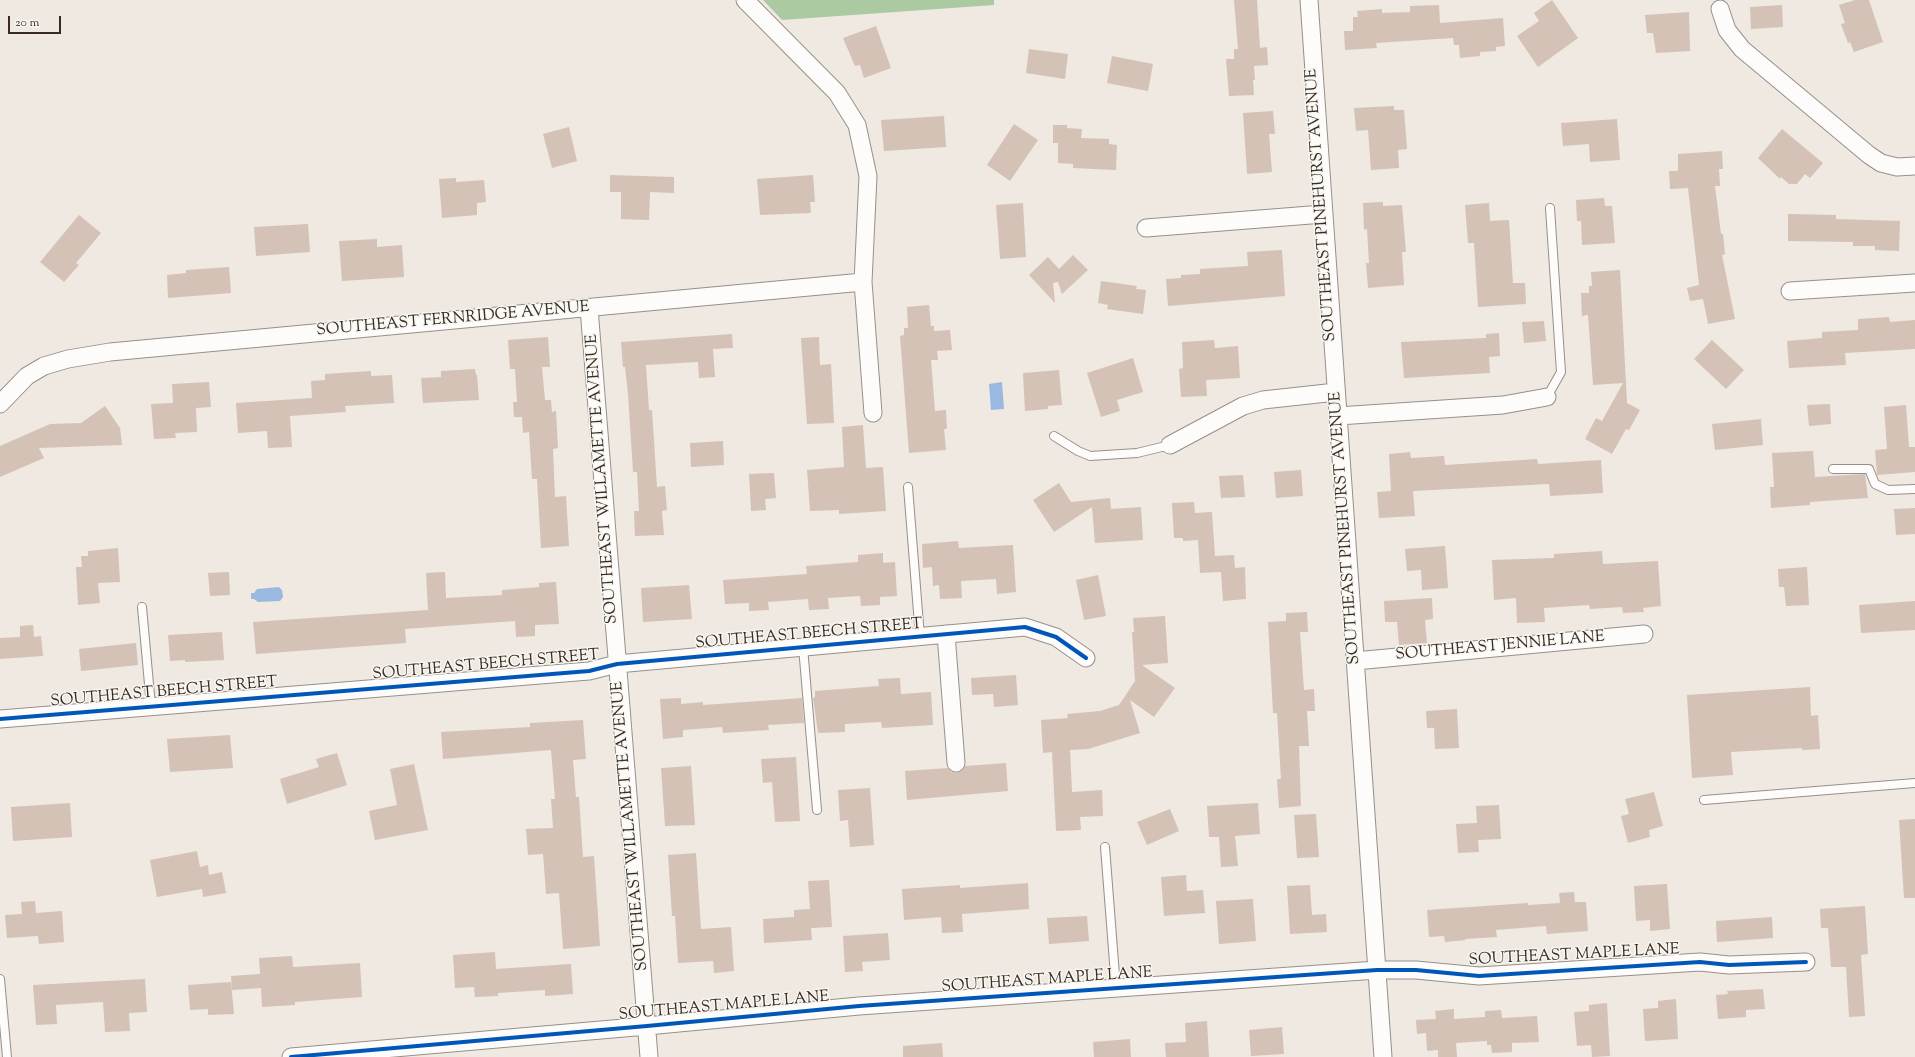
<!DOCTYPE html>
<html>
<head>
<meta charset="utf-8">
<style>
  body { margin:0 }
  #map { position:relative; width:1915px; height:1057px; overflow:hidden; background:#efe9e1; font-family:"Sorts Mill Goudy",serif }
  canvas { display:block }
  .scale { position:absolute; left:8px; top:16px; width:53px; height:18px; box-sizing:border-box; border:2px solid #3b2a1e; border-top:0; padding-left:5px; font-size:12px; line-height:14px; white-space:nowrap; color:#3b2a1e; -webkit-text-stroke:3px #f6f6f2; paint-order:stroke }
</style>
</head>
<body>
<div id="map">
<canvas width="1915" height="1057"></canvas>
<div class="scale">20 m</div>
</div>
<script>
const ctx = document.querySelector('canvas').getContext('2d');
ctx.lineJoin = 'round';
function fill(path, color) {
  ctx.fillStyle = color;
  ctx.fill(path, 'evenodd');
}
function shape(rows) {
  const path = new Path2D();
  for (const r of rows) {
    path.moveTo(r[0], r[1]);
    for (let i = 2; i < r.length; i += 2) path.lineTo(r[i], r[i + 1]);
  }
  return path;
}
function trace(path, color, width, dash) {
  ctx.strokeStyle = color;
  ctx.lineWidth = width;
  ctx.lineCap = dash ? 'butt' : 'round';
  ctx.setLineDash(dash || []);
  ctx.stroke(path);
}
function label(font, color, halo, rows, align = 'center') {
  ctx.font = font + ' "Sorts Mill Goudy",serif';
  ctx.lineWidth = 3;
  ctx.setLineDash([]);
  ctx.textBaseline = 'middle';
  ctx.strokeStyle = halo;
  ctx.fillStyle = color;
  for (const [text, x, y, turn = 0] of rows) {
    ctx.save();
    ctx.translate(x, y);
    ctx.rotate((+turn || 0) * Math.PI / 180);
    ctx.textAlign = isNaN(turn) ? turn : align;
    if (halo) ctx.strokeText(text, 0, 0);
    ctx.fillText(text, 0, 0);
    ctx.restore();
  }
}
const forest = shape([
  [763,0,994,0,994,5,782,20]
]);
const water = shape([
  [1002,382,1004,409,991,410,989,384],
  [279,587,282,590,283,597,280,601,258,602,254,599,251,599,251,593,254,593,257,589]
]);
const building = shape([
  [1234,0,1257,0,1260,48,1267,47,1268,65,1254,66,1255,80,1253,80,1254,95,1229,96,1226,59,1234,59,1234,49,1238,49],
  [1552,0,1578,38,1538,67,1517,36,1539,21,1534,13],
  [1855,0,1869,0,1883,42,1854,52,1850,42,1848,43,1841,24,1845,23,1839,5],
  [1439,5,1440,23,1503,18,1505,46,1496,47,1496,51,1480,52,1480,56,1460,58,1459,45,1454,45,1453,38,1376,43,1377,48,1345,50,1344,31,1353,31,1353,17,1358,17,1357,11,1382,9,1382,13,1410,12,1410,6],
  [1782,5,1783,27,1751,29,1750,7],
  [1689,12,1690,51,1656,53,1653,33,1647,33,1645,15],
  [876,26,891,68,864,78,860,65,855,66,843,38],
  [1029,49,1068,54,1065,79,1026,73],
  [1112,56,1153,64,1148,91,1107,83],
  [1394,106,1394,110,1404,110,1407,149,1398,150,1399,168,1371,170,1368,130,1356,131,1354,108],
  [1273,111,1275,134,1269,134,1272,172,1247,174,1243,113],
  [944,116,946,147,884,151,881,120],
  [1617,119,1620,160,1590,162,1589,144,1563,146,1561,123],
  [1014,124,1038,140,1010,181,987,165],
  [1053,125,1067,125,1067,128,1082,129,1081,138,1109,139,1109,144,1117,145,1116,170,1073,168,1073,164,1058,163,1058,143,1053,143],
  [569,127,577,161,552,168,543,134],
  [1782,129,1823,163,1810,178,1805,174,1797,184,1789,184,1781,177,1780,179,1758,158],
  [1722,151,1723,169,1719,169,1720,186,1715,186,1721,234,1723,234,1725,254,1722,255,1735,319,1708,324,1703,299,1690,301,1687,288,1699,285,1688,188,1670,189,1669,171,1678,171,1678,154],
  [610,175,674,177,674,193,650,192,649,220,621,219,621,192,610,192],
  [813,175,815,202,810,202,811,213,760,215,757,179],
  [456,178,456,182,484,180,486,202,477,203,477,215,442,218,439,179],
  [1604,198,1605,206,1612,206,1615,243,1582,245,1581,221,1577,221,1576,200],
  [1383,202,1383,206,1402,205,1406,252,1402,252,1404,285,1368,288,1366,263,1369,263,1367,229,1364,230,1363,203],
  [1023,203,1026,257,1000,259,996,205],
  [1489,203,1490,221,1509,220,1513,283,1525,283,1526,304,1478,307,1474,243,1468,243,1465,205],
  [1788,214,1836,215,1836,219,1900,221,1899,251,1875,250,1875,246,1853,246,1853,242,1788,241],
  [79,215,101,233,76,263,79,265,64,282,40,262],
  [308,224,310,252,256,256,254,227],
  [377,239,377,247,402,245,404,277,342,281,339,241],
  [1282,250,1285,296,1168,306,1166,279,1181,278,1181,275,1200,274,1200,269,1248,266,1247,252],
  [1073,255,1088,270,1062,294,1058,282,1053,283,1055,303,1029,275,1048,257,1059,269],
  [229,267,231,293,168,298,167,275,186,273,186,270],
  [1620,270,1627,403,1640,410,1629,430,1626,429,1612,454,1585,439,1596,418,1602,421,1623,383,1593,385,1588,315,1582,316,1581,293,1589,293,1589,286,1592,286,1591,272],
  [1101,281,1137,286,1136,289,1146,290,1143,314,1107,309,1108,305,1098,303],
  [929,305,931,326,934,326,934,331,950,330,952,350,937,351,938,360,931,360,935,411,946,410,947,429,944,429,946,450,909,453,900,336,904,335,904,328,908,328,907,307],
  [1889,317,1890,322,1915,320,1915,349,1845,353,1846,365,1789,368,1787,341,1822,338,1822,332,1858,330,1858,319],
  [1544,321,1546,341,1524,343,1522,322],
  [1499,333,1500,356,1489,357,1490,373,1404,378,1401,342,1486,338,1486,334],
  [732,334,733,348,713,349,715,377,699,378,698,362,646,365,649,410,652,410,657,487,665,486,667,510,662,511,664,535,635,536,634,511,639,511,637,472,633,472,628,394,625,367,623,367,621,342],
  [548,337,550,367,542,367,545,400,551,400,552,412,556,411,558,448,553,449,555,497,566,496,569,546,541,548,537,479,532,479,529,432,523,433,522,417,514,417,513,402,517,402,515,369,510,369,508,340],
  [819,337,820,365,831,364,834,423,807,424,801,338],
  [1214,340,1215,348,1238,346,1240,378,1206,380,1207,396,1181,397,1179,369,1183,368,1182,342],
  [1712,340,1744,370,1726,389,1694,359],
  [1133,358,1143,392,1117,400,1120,411,1101,417,1087,373],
  [475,369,476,375,477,375,479,400,423,403,421,378,441,377,441,371],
  [1059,370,1062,405,1048,406,1048,409,1025,411,1023,373],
  [371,371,371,376,392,375,394,403,345,406,346,412,290,416,292,447,268,448,267,431,238,433,236,403,312,398,311,381,325,380,325,374],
  [209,382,211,407,196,408,197,432,175,433,176,438,154,439,151,404,173,403,172,384],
  [1830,404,1831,424,1809,426,1807,405],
  [1906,405,1909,447,1915,447,1915,472,1877,475,1875,450,1887,449,1884,407],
  [105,406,120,428,122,445,39,448,44,458,0,477,0,446,50,424,81,423],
  [1761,419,1763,445,1715,450,1712,424],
  [863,425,866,468,883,467,886,511,839,514,839,510,810,511,807,470,844,467,842,427],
  [723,441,724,465,691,467,690,443],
  [1813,451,1815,477,1865,474,1868,498,1810,502,1810,505,1771,508,1770,487,1774,487,1772,453],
  [1410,452,1411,458,1444,456,1445,465,1537,459,1538,464,1601,460,1603,493,1550,496,1549,484,1413,491,1415,516,1379,518,1377,492,1391,491,1389,454],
  [1301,470,1303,496,1276,498,1274,472],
  [774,473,776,498,765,499,766,510,751,511,749,474],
  [1243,475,1245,497,1221,498,1219,476],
  [1059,483,1071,502,1110,498,1111,509,1141,507,1143,540,1095,543,1092,507,1054,532,1033,500],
  [1194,502,1195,513,1212,512,1215,556,1234,555,1235,568,1245,567,1246,599,1223,601,1221,572,1200,573,1198,540,1183,541,1183,538,1174,538,1172,503],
  [1915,508,1915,534,1896,535,1894,509],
  [958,541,959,548,1013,545,1016,592,997,594,996,579,961,581,962,598,940,599,939,585,933,586,932,567,923,568,922,544],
  [1445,546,1448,588,1422,590,1421,570,1407,571,1405,549],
  [118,548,120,582,98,583,100,603,78,605,76,567,82,567,81,556,88,556,88,551],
  [1602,551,1603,564,1658,561,1661,606,1643,608,1644,612,1623,613,1622,607,1590,609,1589,605,1544,608,1545,622,1517,623,1516,598,1494,600,1492,560,1554,558,1554,554],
  [883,553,883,563,895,562,897,596,880,597,880,605,861,606,860,596,828,598,829,609,809,610,808,599,768,602,769,610,749,611,749,603,725,604,723,580,807,574,806,566,858,562,858,555],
  [1807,567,1809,605,1786,606,1784,587,1779,587,1778,569],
  [229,572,230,595,210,596,208,573],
  [445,572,446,598,502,595,502,590,539,587,539,583,556,582,559,624,535,625,535,636,516,637,515,621,405,629,406,643,256,654,253,622,428,610,426,573],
  [1098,575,1106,616,1084,620,1076,580],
  [689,585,692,619,643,622,641,588],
  [1432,598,1433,619,1425,620,1427,643,1399,645,1397,622,1385,622,1384,601],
  [1915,601,1915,630,1861,633,1859,605],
  [1307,612,1308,632,1300,632,1304,690,1314,689,1315,711,1307,711,1309,746,1299,746,1301,806,1279,808,1277,779,1281,779,1277,713,1273,713,1268,622,1286,621,1286,613],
  [1165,616,1168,663,1142,665,1175,688,1154,717,1130,700,1140,733,1088,749,1070,750,1072,792,1102,790,1103,816,1080,817,1081,830,1056,831,1052,752,1043,753,1041,720,1068,718,1067,714,1100,711,1119,705,1135,681,1132,632,1134,632,1133,618],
  [33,625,34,637,41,636,43,656,0,659,0,638,20,637,20,626],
  [222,632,224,660,185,662,185,660,170,661,168,635],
  [136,643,138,665,81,671,79,649],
  [1016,675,1018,705,994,707,993,694,972,695,971,678],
  [900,678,901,694,931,692,933,725,882,728,881,722,845,724,845,732,818,733,813,698,815,697,815,691,879,686,878,679],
  [1810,687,1811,716,1818,715,1820,749,1802,750,1802,748,1731,752,1733,775,1692,778,1687,695],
  [681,698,681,704,703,702,703,705,802,698,804,723,768,725,769,730,723,733,722,727,683,730,683,737,663,739,660,699],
  [1457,709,1459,748,1435,749,1434,728,1427,728,1426,711],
  [583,720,586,759,573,760,576,797,579,797,583,857,594,856,600,946,563,949,559,893,546,894,543,854,528,855,526,829,553,828,551,799,555,799,551,750,443,759,441,732,530,727,530,723],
  [230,735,233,768,170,772,167,739],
  [337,753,347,785,287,804,280,779,319,767,316,759],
  [796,757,800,821,775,822,772,782,763,783,761,759],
  [1006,763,1008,791,907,800,905,771,948,768,951,772,957,773,962,771,965,766],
  [414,764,428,830,375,840,369,811,397,805,390,769],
  [691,766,695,825,665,826,661,768],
  [870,788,874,845,850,847,848,820,840,821,838,790],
  [1654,792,1663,826,1649,830,1650,837,1628,843,1621,816,1629,814,1625,799],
  [70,803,72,837,13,841,11,807],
  [1258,803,1260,834,1235,836,1238,866,1221,867,1219,837,1209,837,1207,806],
  [1499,805,1501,839,1478,840,1479,852,1458,853,1456,824,1477,823,1476,806],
  [1170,809,1179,831,1147,845,1137,822],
  [1316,814,1319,857,1297,858,1294,815],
  [1915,819,1915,898,1904,898,1899,820],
  [197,851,200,867,208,865,209,875,222,872,226,893,203,897,202,889,157,897,150,860],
  [696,853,701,929,731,927,734,971,714,973,713,961,678,963,675,916,672,916,668,855],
  [1186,875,1187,891,1203,890,1205,913,1164,916,1161,877],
  [829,880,832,927,811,928,812,940,764,943,763,919,794,917,794,910,810,909,808,881],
  [1028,883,1029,909,962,914,963,932,942,933,941,917,904,920,902,889,960,885,960,888],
  [1667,884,1670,929,1650,931,1650,920,1636,921,1634,886],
  [1310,885,1312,915,1326,914,1327,932,1290,934,1287,886],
  [1574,892,1575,902,1586,902,1588,931,1547,934,1546,926,1496,930,1497,937,1465,939,1466,940,1445,942,1444,936,1429,937,1427,910,1528,903,1528,905,1560,903,1559,893],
  [1253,899,1256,941,1219,944,1216,901],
  [35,901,36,913,62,911,64,942,39,944,38,936,7,938,5,915,22,914,21,902],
  [1865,906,1868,954,1861,955,1865,1016,1849,1017,1846,967,1831,967,1828,928,1821,928,1820,909],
  [1087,916,1089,941,1049,944,1047,918],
  [1772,917,1773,938,1717,942,1716,921],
  [888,933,890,960,862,962,863,971,845,972,843,936],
  [495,952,496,969,571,964,573,994,545,996,545,990,498,993,498,996,475,997,474,987,455,988,453,955],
  [292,956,293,967,360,963,362,997,295,1002,295,1005,262,1007,261,988,232,990,231,976,260,974,259,958],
  [145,979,147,1012,129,1013,130,1031,105,1032,103,1002,56,1005,57,1024,36,1025,33,985],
  [231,982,234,1014,208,1015,208,1009,190,1010,188,985],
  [1763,989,1765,1009,1746,1010,1746,1017,1718,1019,1716,995,1728,994,1727,991],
  [1676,999,1678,1039,1645,1041,1643,1009,1658,1008,1658,1001],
  [1607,1003,1610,1056,1592,1057,1591,1045,1577,1046,1574,1012,1589,1011,1589,1005],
  [1454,1009,1454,1019,1485,1017,1485,1011,1501,1010,1502,1018,1537,1016,1539,1042,1512,1043,1512,1052,1492,1053,1491,1045,1487,1045,1487,1041,1456,1043,1457,1057,1438,1057,1438,1050,1427,1051,1426,1033,1417,1034,1416,1020,1436,1019,1435,1011],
  [1207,1021,1209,1057,1166,1057,1165,1043,1186,1042,1185,1023],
  [1282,1027,1284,1054,1251,1056,1249,1030],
  [1130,1039,1131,1057,1094,1057,1093,1042],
  [942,1043,943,1057,903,1057,903,1046]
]);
const lane = shape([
  [1547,397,1561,372,1550,208],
  [1054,436,1078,451,1090,456,1137,453,1170,445],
  [1833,469,1869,469,1875,484,1888,490,1915,489],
  [908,487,920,637],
  [142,607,151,706],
  [803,647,817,810],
  [1704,800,1915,783],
  [1105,847,1116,988],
  [0,979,7,1057]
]);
const street = shape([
  [745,0,837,93,857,125,868,176,863,282,873,413],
  [1309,0,1383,1057],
  [1720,9,1727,30,1742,49,1869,155,1881,163,1897,167,1915,166],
  [1146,228,1323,214],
  [1790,291,1915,283],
  [589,308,649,1057],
  [0,404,27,376,44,366,68,359,110,352,863,282],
  [1338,416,1503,405,1547,397],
  [1170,445,1243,406,1263,400,1336,392],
  [946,634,956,763],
  [1355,661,1644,634],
  [0,719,589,671,617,664,1025,627,1056,637,1086,658],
  [291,1057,647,1026,859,1006,1377,970,1416,970,1479,976,1700,962,1729,965,1806,962]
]);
const cycleway = shape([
  [0,719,589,671,617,664,1025,627,1056,637,1086,658],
  [291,1057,647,1026,859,1006,1377,970,1416,970,1479,976,1700,962,1729,965,1806,962]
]);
const streetNames = [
  ["SOUTHEAST PINEHURST AVENUE",1322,205,-94],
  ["SOUTHEAST FERNRIDGE AVENUE",453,320,-5],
  ["SOUTHEAST WILLAMETTE AVENUE",603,479,-94],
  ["SOUTHEAST PINEHURST AVENUE",1346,528,-94],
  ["SOUTHEAST BEECH STREET",809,635,-5],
  ["SOUTHEAST JENNIE LANE",1500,647,-5],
  ["SOUTHEAST BEECH STREET",486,666,-5],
  ["SOUTHEAST BEECH STREET",164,693,-5],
  ["SOUTHEAST WILLAMETTE AVENUE",631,826,-95],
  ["SOUTHEAST MAPLE LANE",1574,956,-3],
  ["SOUTHEAST MAPLE LANE",1047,981,-4],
  ["SOUTHEAST MAPLE LANE",724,1007,-5]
];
fill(forest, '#accaa2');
fill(water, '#99b9e0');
fill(building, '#d4c2b6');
trace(lane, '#96908a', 10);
trace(street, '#96908a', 19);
trace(lane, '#fdfcfa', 8);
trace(street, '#fdfcfa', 17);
trace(cycleway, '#0057b8', 4);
label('16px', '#3b2a1e', '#f6f6f2', streetNames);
</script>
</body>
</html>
